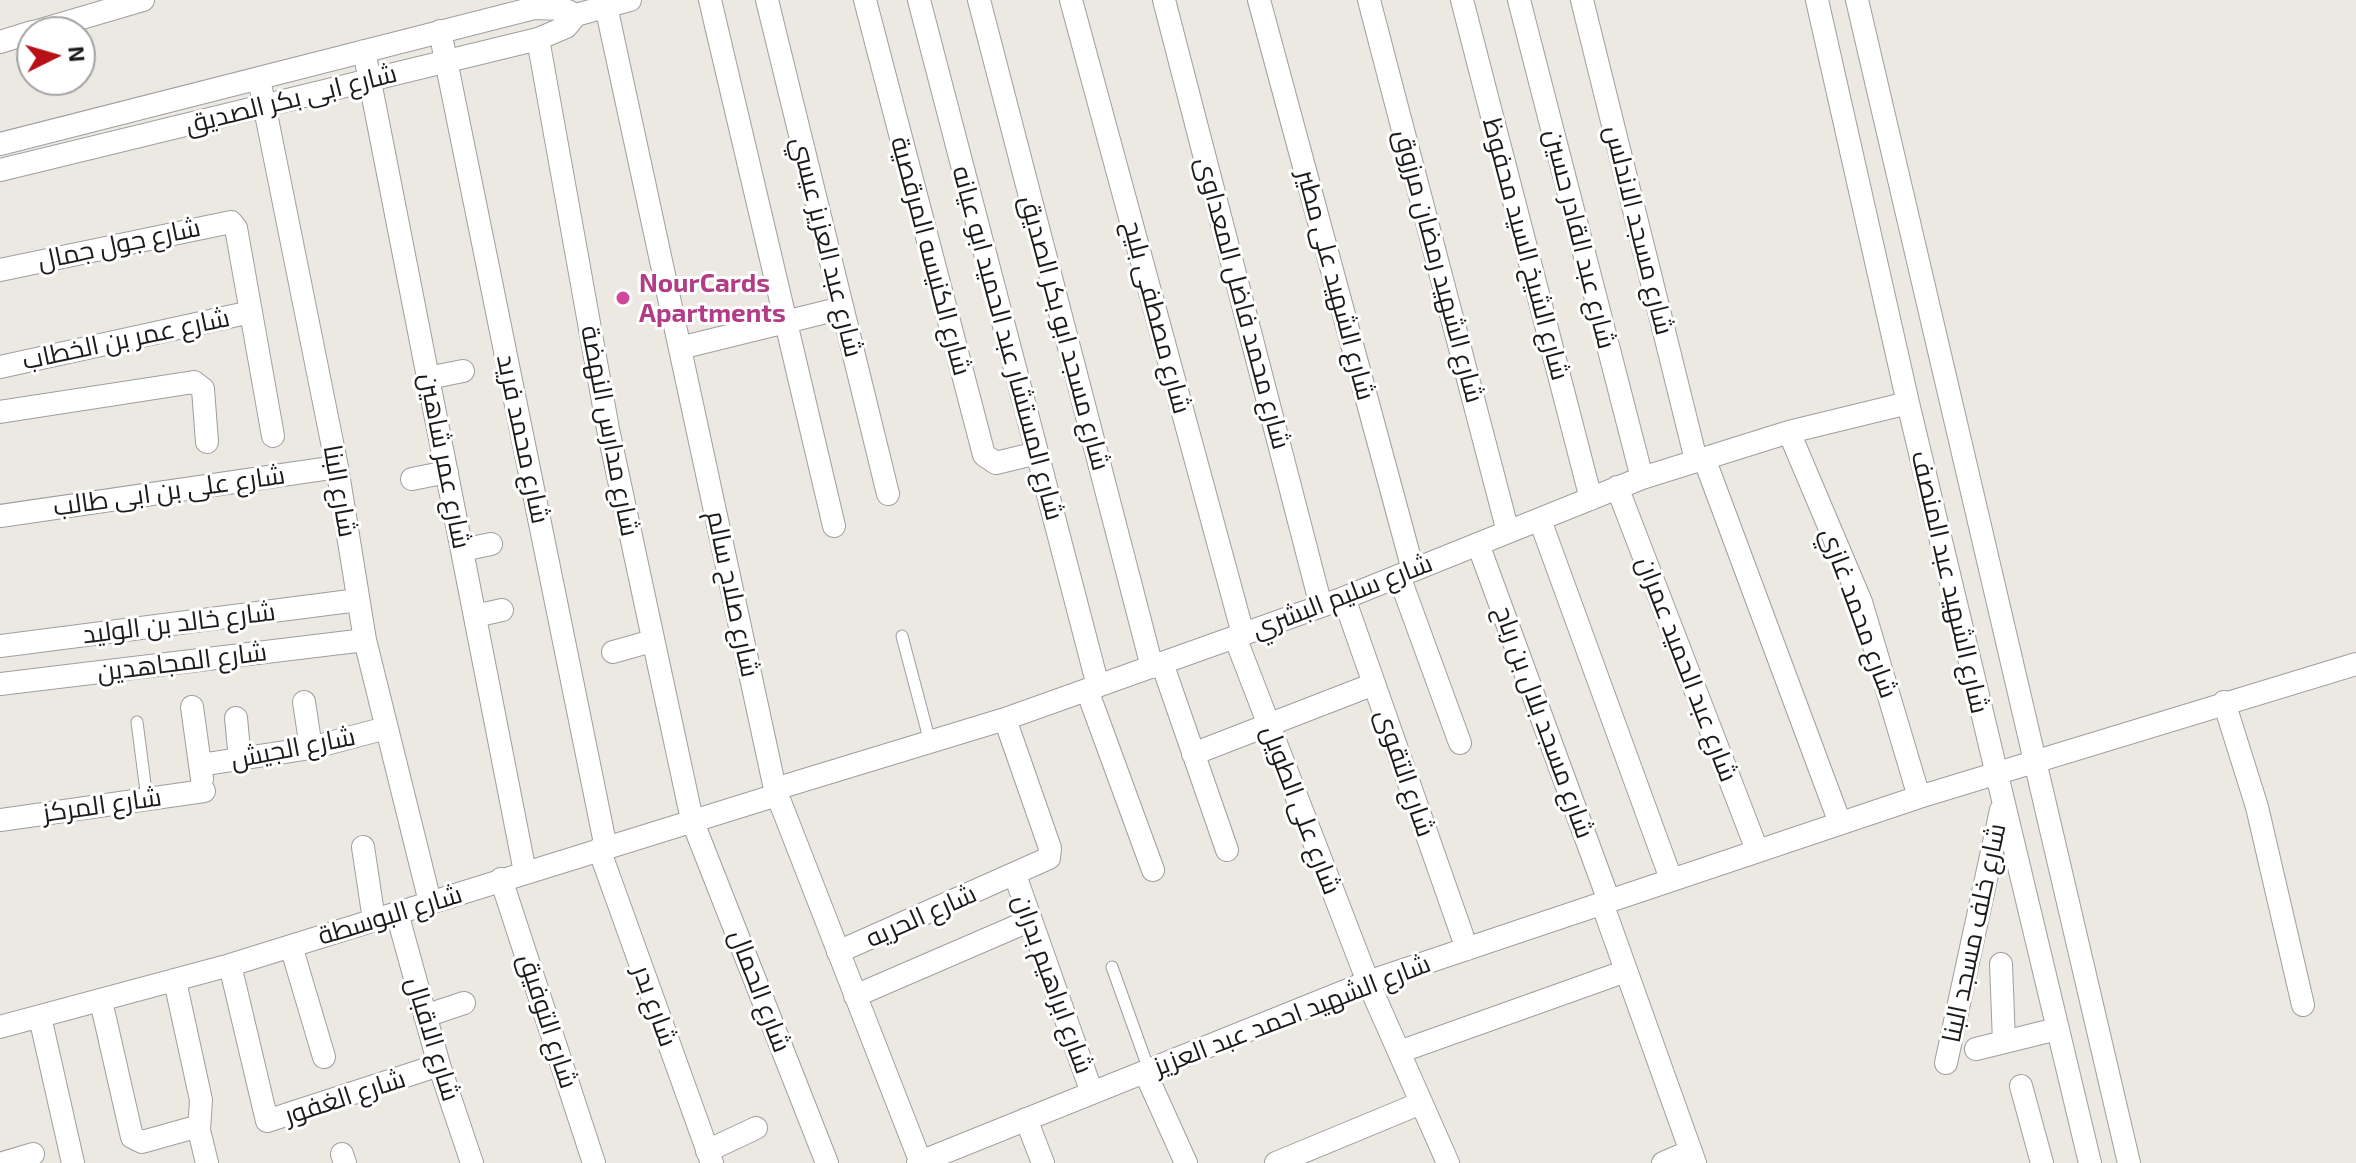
<!DOCTYPE html>
<html>
<head>
<meta charset="utf-8">
<style>
  body { margin:0 }
  #map { position:relative; width:2356px; height:1163px; overflow:hidden; background:#ece8e2; font-family:"Exo 2",sans-serif }
  canvas { display:block }
  .north { position:absolute; left:16px; top:16px; width:80px; height:80px; box-sizing:border-box; background:#fff; border:2px solid #a4a4a4; border-radius:50%; rotate:85deg; font-size:22px; font-weight:700; line-height:32px; text-align:center; color:#1b1b1b }
  .north::after { content:''; display:block; margin:auto; width:28px; height:36px; background:#b71016; clip-path:polygon(50% 0,100% 100%,50% 72%,0 100%) }
</style>
</head>
<body>
<div id="map">
<canvas width="2356" height="1163"></canvas>
<div class="north">N</div>
</div>
<script>
const ctx = document.querySelector('canvas').getContext('2d');
ctx.lineJoin = 'round';
function shape(rows) {
  const path = new Path2D();
  for (const r of rows) {
    path.moveTo(r[0], r[1]);
    for (let i = 2; i < r.length; i += 2) path.lineTo(r[i], r[i + 1]);
  }
  return path;
}
function trace(path, color, width, dash) {
  ctx.strokeStyle = color;
  ctx.lineWidth = width;
  ctx.lineCap = dash ? 'butt' : 'round';
  ctx.setLineDash(dash || []);
  ctx.stroke(path);
}
function label(font, color, halo, rows, align = 'center') {
  ctx.font = font + ' "Exo 2",Cairo,sans-serif';
  ctx.lineWidth = 6;
  ctx.setLineDash([]);
  ctx.textBaseline = 'middle';
  ctx.strokeStyle = halo;
  ctx.fillStyle = color;
  for (const [text, x, y, turn = 0] of rows) {
    ctx.save();
    ctx.translate(x, y);
    ctx.rotate((+turn || 0) * Math.PI / 180);
    ctx.textAlign = isNaN(turn) ? turn : align;
    if (halo) ctx.strokeText(text, 0, 0);
    ctx.fillText(text, 0, 0);
    ctx.restore();
  }
}
const service = shape([
  [902,636,930,742],
  [137,722,147,799],
  [1112,967,1149,1070]
]);
const minor = shape([
  [710,0,834,526],
  [767,0,888,494],
  [865,0,984,455,996,463,1037,453],
  [919,0,1098,686],
  [979,0,1152,667],
  [1071,0,1243,634],
  [1164,0,1321,606],
  [1259,0,1413,570],
  [1369,0,1508,532],
  [1462,0,1591,499],
  [1519,0,1642,478],
  [1582,0,1696,460],
  [1817,0,1908,403,2090,1163],
  [1857,0,2129,1163],
  [606,6,775,789,921,1163],
  [440,31,606,848],
  [34,32,143,0],
  [538,39,608,429,692,820,827,1163],
  [0,42,32,32],
  [364,51,525,872],
  [259,79,337,467,365,640,430,902],
  [0,144,534,8,563,9,576,15],
  [0,170,538,39,566,27,576,15,630,0],
  [0,270,231,222,236,228,273,436],
  [680,348,842,308],
  [0,367,251,312],
  [428,378,463,371],
  [0,412,194,382,203,389,207,442],
  [1789,432,1861,602,1919,797],
  [1704,458,1840,823],
  [412,479,447,472],
  [1617,487,1757,850],
  [0,516,337,467],
  [1540,520,1671,879],
  [1478,544,1609,901],
  [462,550,491,544],
  [1399,576,1460,743],
  [1344,598,1467,949],
  [475,616,502,610],
  [1235,637,1368,982,1448,1163],
  [0,646,358,600],
  [613,652,652,641],
  [1162,663,1227,850],
  [0,684,365,640],
  [1087,690,1153,870],
  [304,702,311,748],
  [2224,702,2257,807,2303,1005],
  [192,707,202,779],
  [236,718,240,760],
  [1193,754,1374,684],
  [200,765,311,748,386,728],
  [775,789,1005,719,1235,637,1344,598,1642,478,1789,432,1908,403],
  [0,820,204,791],
  [363,847,374,920],
  [599,849,712,1163],
  [1015,875,1092,1093],
  [501,879,594,1163],
  [1602,903,1695,1163],
  [397,913,439,1065,472,1163],
  [291,946,324,1057],
  [838,952,1049,858,1050,848,1005,719],
  [2001,964,2004,1042],
  [230,965,267,1121,439,1065],
  [175,981,201,1100,199,1130,207,1163],
  [855,996,1031,920],
  [101,1001,132,1137,142,1142,199,1126],
  [425,1016,464,1003],
  [40,1017,73,1163],
  [0,1027,230,965,777,795],
  [1976,1049,2057,1029],
  [1399,1052,1626,971],
  [1946,1063,2001,810],
  [1145,1072,1186,1163],
  [2021,1086,2042,1163],
  [1026,1119,1043,1163],
  [707,1151,756,1128],
  [342,1154,345,1163],
  [3,1163,33,1154],
  [918,1163,1368,982,1919,797,2356,664],
  [1276,1163,1421,1103],
  [1663,1163,1691,1151]
]);
const markers = [
  [623,298,8,"#d1479c"]
];
const streetNames = [
  ["شارع ابى بكر الصديق",291,99,-14],
  ["شارع مسجد الاندلس",1639,230,76],
  ["شارع عبد القادر حسين",1580,239,76],
  ["شارع جول جمال",119,244,-12],
  ["شارع عبد العزيز عيسي",827,247,76],
  ["شارع الشيخ السيد محفوظ",1526,249,75],
  ["شارع الكنيسه المرقصية",931,256,75],
  ["شارع الشهيد رمضان مرزوق",1439,266,75],
  ["شارع الشهيد على مطير",1336,285,75],
  ["شارع محمد فاضل المعداوى",1243,303,75],
  ["شارع مصطفى بليح",1157,317,75],
  ["شارع مسجد ابو بكر الصديق",1065,333,75],
  ["شارع عمر بن الخطاب",126,339,-12],
  ["شارع المستشار عبد الحميد ابو عيانه",1008,343,75],
  ["شارع مدارس النهضة",610,431,79],
  ["شارع محمد فريد",523,439,78],
  ["شارع عمر شاهين",445,461,79],
  ["شارع على بن ابى طالب",169,491,-8],
  ["شارع البنا",340,491,80],
  ["شارع الشهيد عبد المنصف",1950,582,77],
  ["شارع صلاح سالم",733,594,78],
  ["شارع سليم البشري",1342,596,-21],
  ["شارع محمد غازي",1859,613,70],
  ["شارع خالد بن الوليد",179,623,-7],
  ["شارع المجاهدين",182,662,-7],
  ["شارع عبد الحميد عمران",1687,669,69],
  ["شارع مسجد بلال بن رباح",1544,722,70],
  ["شارع الجيش",293,748,-11],
  ["شارع التقوى",1405,773,71],
  ["شارع المركز",102,805,-8],
  ["شارع على الطويل",1301,810,69],
  ["شارع البوسطة",390,915,-17],
  ["شارع الحريه",921,916,-24],
  ["شارع خلف مسجد البنا",1974,933,-78],
  ["شارع ابراهيم بدران",1053,984,70],
  ["شارع الحمال",760,991,69],
  ["شارع بدر",655,1006,70],
  ["شارع الشهيد احمد عبد العزيز",1292,1015,-21],
  ["شارع التوفيق",548,1021,72],
  ["شارع الاقبال",433,1039,73],
  ["شارع الغفور",345,1097,-18]
];
const hotelNames = [
  ["NourCards",639,283],
  ["Apartments",639,313]
];
trace(service, '#9f9f9f', 13);
trace(minor, '#9f9f9f', 24);
trace(service, '#fff', 11);
trace(minor, '#fff', 22);
for (const [x, y, r, color] of markers) {
  const dot = new Path2D();
  dot.arc(x, y, r, 0, 2 * Math.PI);
  ctx.fillStyle = color;
  ctx.fill(dot);
  trace(dot, '#fff', 3);
}
label('26px', '#1b1b1b', '#fff', streetNames);
label('bold 26px', '#b23c85', '#fff', hotelNames, 'left');
</script>
</body>
</html>
